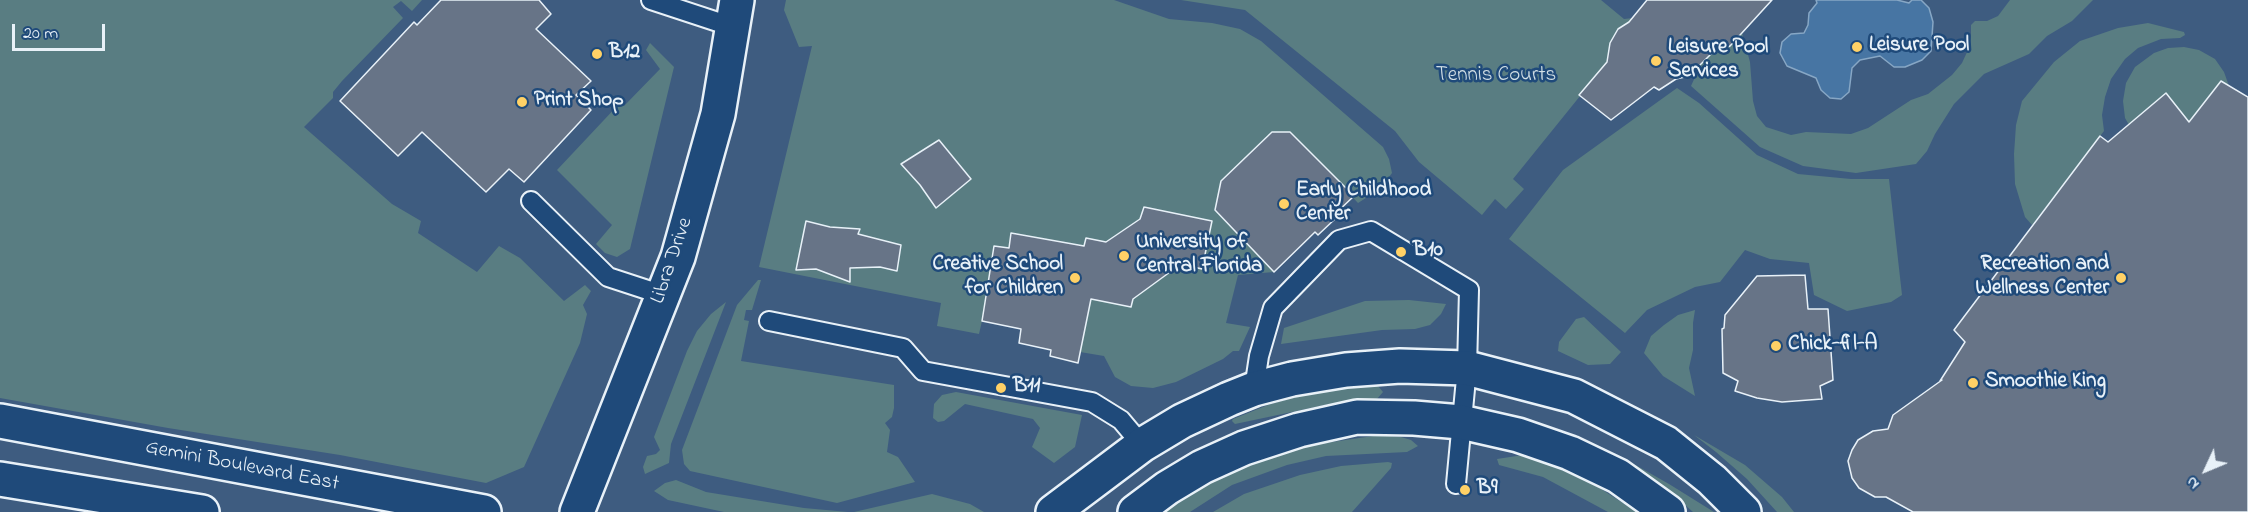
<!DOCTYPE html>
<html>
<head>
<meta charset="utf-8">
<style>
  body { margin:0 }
  #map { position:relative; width:2248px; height:512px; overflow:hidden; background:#2d527d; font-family:"Indie Flower",sans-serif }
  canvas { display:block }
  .north { position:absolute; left:2176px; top:440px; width:60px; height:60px; -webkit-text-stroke:4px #1f4a7a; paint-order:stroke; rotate:226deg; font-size:16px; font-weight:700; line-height:24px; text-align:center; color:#e8f1f8 }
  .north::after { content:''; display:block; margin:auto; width:21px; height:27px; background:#e8f1f8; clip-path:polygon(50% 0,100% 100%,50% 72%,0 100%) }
  .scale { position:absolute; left:12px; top:24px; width:93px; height:27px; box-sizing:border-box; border:3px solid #e8f1f8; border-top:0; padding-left:8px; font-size:18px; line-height:21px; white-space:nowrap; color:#e8f1f8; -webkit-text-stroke:4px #1f4a7a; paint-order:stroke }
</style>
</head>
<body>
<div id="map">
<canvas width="2248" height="512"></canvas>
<div class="north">N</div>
<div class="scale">20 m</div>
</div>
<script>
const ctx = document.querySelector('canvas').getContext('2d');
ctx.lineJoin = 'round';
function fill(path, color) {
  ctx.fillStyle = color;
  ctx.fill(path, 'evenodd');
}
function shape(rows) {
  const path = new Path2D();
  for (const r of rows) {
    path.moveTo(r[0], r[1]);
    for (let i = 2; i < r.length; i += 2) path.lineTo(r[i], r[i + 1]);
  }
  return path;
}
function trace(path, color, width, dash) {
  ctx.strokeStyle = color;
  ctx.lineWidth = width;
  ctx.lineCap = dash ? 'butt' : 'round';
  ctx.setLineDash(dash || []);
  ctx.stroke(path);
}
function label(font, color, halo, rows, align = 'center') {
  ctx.font = font + ' "Indie Flower",sans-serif';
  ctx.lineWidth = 5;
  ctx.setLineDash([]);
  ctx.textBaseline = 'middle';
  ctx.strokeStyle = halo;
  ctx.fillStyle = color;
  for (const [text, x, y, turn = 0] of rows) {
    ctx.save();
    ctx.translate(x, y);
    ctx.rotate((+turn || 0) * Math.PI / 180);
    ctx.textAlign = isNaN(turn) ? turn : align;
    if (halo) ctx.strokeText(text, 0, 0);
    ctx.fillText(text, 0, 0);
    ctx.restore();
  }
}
const built = shape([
  [0,0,2248,0,2248,512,0,512]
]);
const green = shape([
  [0,0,422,0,412,11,401,1,393,7,403,18,342,81,333,92,333,98,304,127,392,204,421,221,418,233,477,272,499,246,520,258,564,301,585,285,591,291,583,305,587,314,580,343,524,467,486,483,340,455,168,428,0,398],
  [786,0,1114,0,1169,19,1212,23,1240,29,1261,41,1383,147,1389,159,1392,173,1380,189,1358,203,1290,132,1272,132,1225,177,1237,233,1274,272,1238,275,1226,323,1250,327,1239,351,1233,351,1223,359,1176,382,1153,388,1131,386,1115,377,1104,356,1080,352,1021,329,982,321,979,334,937,326,941,303,759,267,812,46,799,47,784,10],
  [1181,0,1601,0,1624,19,1633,18,1614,36,1609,49,1614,54,1513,179,1524,189,1506,209,1495,199,1482,215,1419,162,1395,131,1245,10],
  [2010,0,2093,0,2072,21,2047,36,2029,54,1984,74,1954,104,1935,134,1927,151,1916,164,1856,173,1803,166,1760,147,1691,86,1701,64,1707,57,1730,46,1742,33,1750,62,1753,101,1757,116,1766,127,1791,135,1806,132,1851,134,1868,128,1911,100,1928,94,1952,75,1962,63,1968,50,1971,37,1971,25,1975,21,1987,21,1998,16],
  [2148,23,2184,32,2185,35,2180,38,2161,39,2138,48,2125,59,2111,79,2105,97,2102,115,2104,131,2032,225,2025,217,2015,184,2014,154,2016,125,2022,101,2054,62,2080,41,2118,28],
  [650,43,674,67,630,249,617,257,605,253,596,244,612,225,557,170,619,104,624,106,660,69,646,50],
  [2184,47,2199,50,2215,59,2224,72,2229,86,2189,122,2166,93,2129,125,2125,118,2123,101,2126,83,2135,67,2154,53,2168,48],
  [1677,88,1699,103,1757,155,1798,174,1851,179,1889,179,1902,295,1891,302,1847,311,1814,295,1809,263,1770,259,1745,250,1720,282,1695,287,1647,310,1625,333,1509,239,1563,170],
  [758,280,761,280,752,310,746,310,744,320,749,321,741,361,894,385,894,408,892,417,885,423,890,430,887,452,898,457,915,482,837,503,690,471,684,464,682,450,737,305],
  [1409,300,1446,304,1441,314,1430,325,1415,329,1382,330,1281,344,1284,328,1365,301],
  [726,302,671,444,669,463,645,474,643,467,647,456,656,454,660,450,654,437,687,351,697,331,711,314],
  [1695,310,1693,323,1693,350,1689,368,1695,396,1663,376,1644,353,1651,336,1664,325,1678,315],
  [1584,317,1621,352,1610,364,1588,365,1558,351,1559,342,1576,319],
  [1357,386,1378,386,1383,392,1377,399,1372,400,1330,404,1235,424,1232,421,1233,419,1268,405,1311,392],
  [956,392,1082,415,1075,447,1054,463,1032,447,1040,428,1033,419,965,404,944,421,938,422,933,418,934,404,942,395],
  [1380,435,1401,437,1411,440,1418,446,1407,452,1326,456,1287,465,1232,485,1190,512,1164,512,1195,491,1234,471,1285,452,1318,444],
  [1694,435,1745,465,1782,497,1794,512,1777,512,1747,479,1716,452],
  [1523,455,1564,471,1598,487,1637,512,1608,512,1543,477,1499,465,1497,459],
  [1388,462,1392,463,1391,468,1352,512,1213,512,1244,494,1300,475,1341,466],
  [1632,463,1669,484,1714,512,1693,512,1668,490,1630,466],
  [676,480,706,492,804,508,848,512,724,512,668,500,654,491,665,483],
  [932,494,970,504,984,512,854,512]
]);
const water = shape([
  [1816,0,1897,0,1909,3,1912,0,1921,0,1929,8,1933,22,1931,51,1922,60,1905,67,1894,67,1880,56,1860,60,1852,68,1849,92,1841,99,1830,98,1821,90,1816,78,1787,66,1780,53,1782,42,1791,34,1804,33,1808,25,1809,13,1817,3,1816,0]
]);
const building = shape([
  [441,0,539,0,551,14,536,29,591,81,576,95,591,110,524,182,509,169,486,192,422,132,398,156,340,101,414,22,417,25,441,0],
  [1647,0,1772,0,1730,46,1712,53,1689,76,1676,79,1659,90,1654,87,1611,120,1579,95,1607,62,1610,43,1618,29,1629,22,1647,0],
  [2221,81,2248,97,2248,512,1913,512,1886,497,1875,497,1859,488,1852,478,1848,461,1852,450,1858,440,1873,431,1888,429,1893,415,1942,380,1940,381,1965,342,1954,330,2100,136,2108,142,2166,93,2189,122,2221,81],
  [1272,132,1290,132,1354,196,1334,215,1336,218,1318,235,1315,232,1274,272,1215,210,1221,181,1272,132],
  [939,140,971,179,936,208,920,185,901,164,939,140],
  [1144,207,1212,221,1202,269,1181,264,1133,299,1131,307,1091,299,1078,363,1050,356,1051,350,1019,343,1021,329,982,321,994,246,1009,248,1011,233,1084,246,1086,238,1106,242,1140,219,1144,207],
  [806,221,830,227,860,229,858,234,901,245,897,271,880,267,850,268,850,282,816,269,796,270,806,221],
  [1805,275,1808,309,1828,309,1833,380,1820,386,1822,399,1782,402,1757,398,1735,391,1738,381,1723,373,1722,329,1724,328,1725,315,1757,276,1805,275]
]);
const lane = shape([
  [651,0,733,27],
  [531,201,608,277,663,295],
  [769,321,903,348,923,371,1092,402,1121,420,1142,445],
  [1254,389,1259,356,1273,308,1339,240,1371,231,1469,290,1467,368,1456,484]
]);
const street = shape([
  [0,421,484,512],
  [0,479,202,512],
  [577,512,678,257,718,114,737,0],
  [1053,512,1142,445,1182,421,1229,399,1254,389,1292,379,1346,370,1400,366,1467,368,1574,396,1666,443,1712,480,1744,512],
  [1135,512,1167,488,1202,467,1244,448,1299,430,1357,417,1414,418,1461,422,1518,435,1570,453,1618,476,1668,512]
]);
const markers = [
  [1857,47,6,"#ffd166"],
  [597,54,6,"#ffd166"],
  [1656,61,6,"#ffd166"],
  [522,102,6,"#ffd166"],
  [1284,204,6,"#ffd166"],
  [1401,252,6,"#ffd166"],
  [1124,256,6,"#ffd166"],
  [1075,278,6,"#ffd166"],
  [2121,278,6,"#ffd166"],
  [1776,346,6,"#ffd166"],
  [1973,383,6,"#ffd166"],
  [1001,388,6,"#ffd166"],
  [1465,490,6,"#ffd166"]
];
const poiNames = [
  ["Leisure Pool",1869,47],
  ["Leisure Pool",1668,49],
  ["Services",1668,73],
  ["B12",609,54],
  ["Print Shop",534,102],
  ["Early Childhood",1296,192],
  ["Center",1296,216],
  ["University of",1136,244],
  ["Central Florida",1136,268],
  ["B10",1413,252],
  ["Creative School",1063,266,"right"],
  ["for Children",1063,290,"right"],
  ["Recreation and",2109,266,"right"],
  ["Wellness Center",2109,290,"right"],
  ["Chick-fil-A",1788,346],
  ["Smoothie King",1985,383],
  ["B11",1013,388],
  ["B9",1477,490]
];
const parkNames = [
  ["Tennis Courts",1496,77]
];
const streetNames = [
  ["Libra Drive",673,261,-71],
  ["Gemini Boulevard East",242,467,11]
];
fill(built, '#3e5c80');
fill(green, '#597d82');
fill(water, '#4775a3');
trace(water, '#87a7c5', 1.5);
fill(building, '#677487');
trace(building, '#e8f1f8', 1.5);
trace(lane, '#e8f1f8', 22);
trace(street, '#e8f1f8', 38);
trace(lane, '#1f4a7a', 18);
trace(street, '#1f4a7a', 33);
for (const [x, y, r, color] of markers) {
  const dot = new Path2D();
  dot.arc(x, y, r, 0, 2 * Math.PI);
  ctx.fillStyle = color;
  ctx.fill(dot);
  trace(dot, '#1f4a7a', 2);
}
label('bold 21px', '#e8f1f8', '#1f4a7a', poiNames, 'left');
label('21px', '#d3e0e6', '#1f4a7a', parkNames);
label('21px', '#e8f1f8', '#1f4a7a', streetNames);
</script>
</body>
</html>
